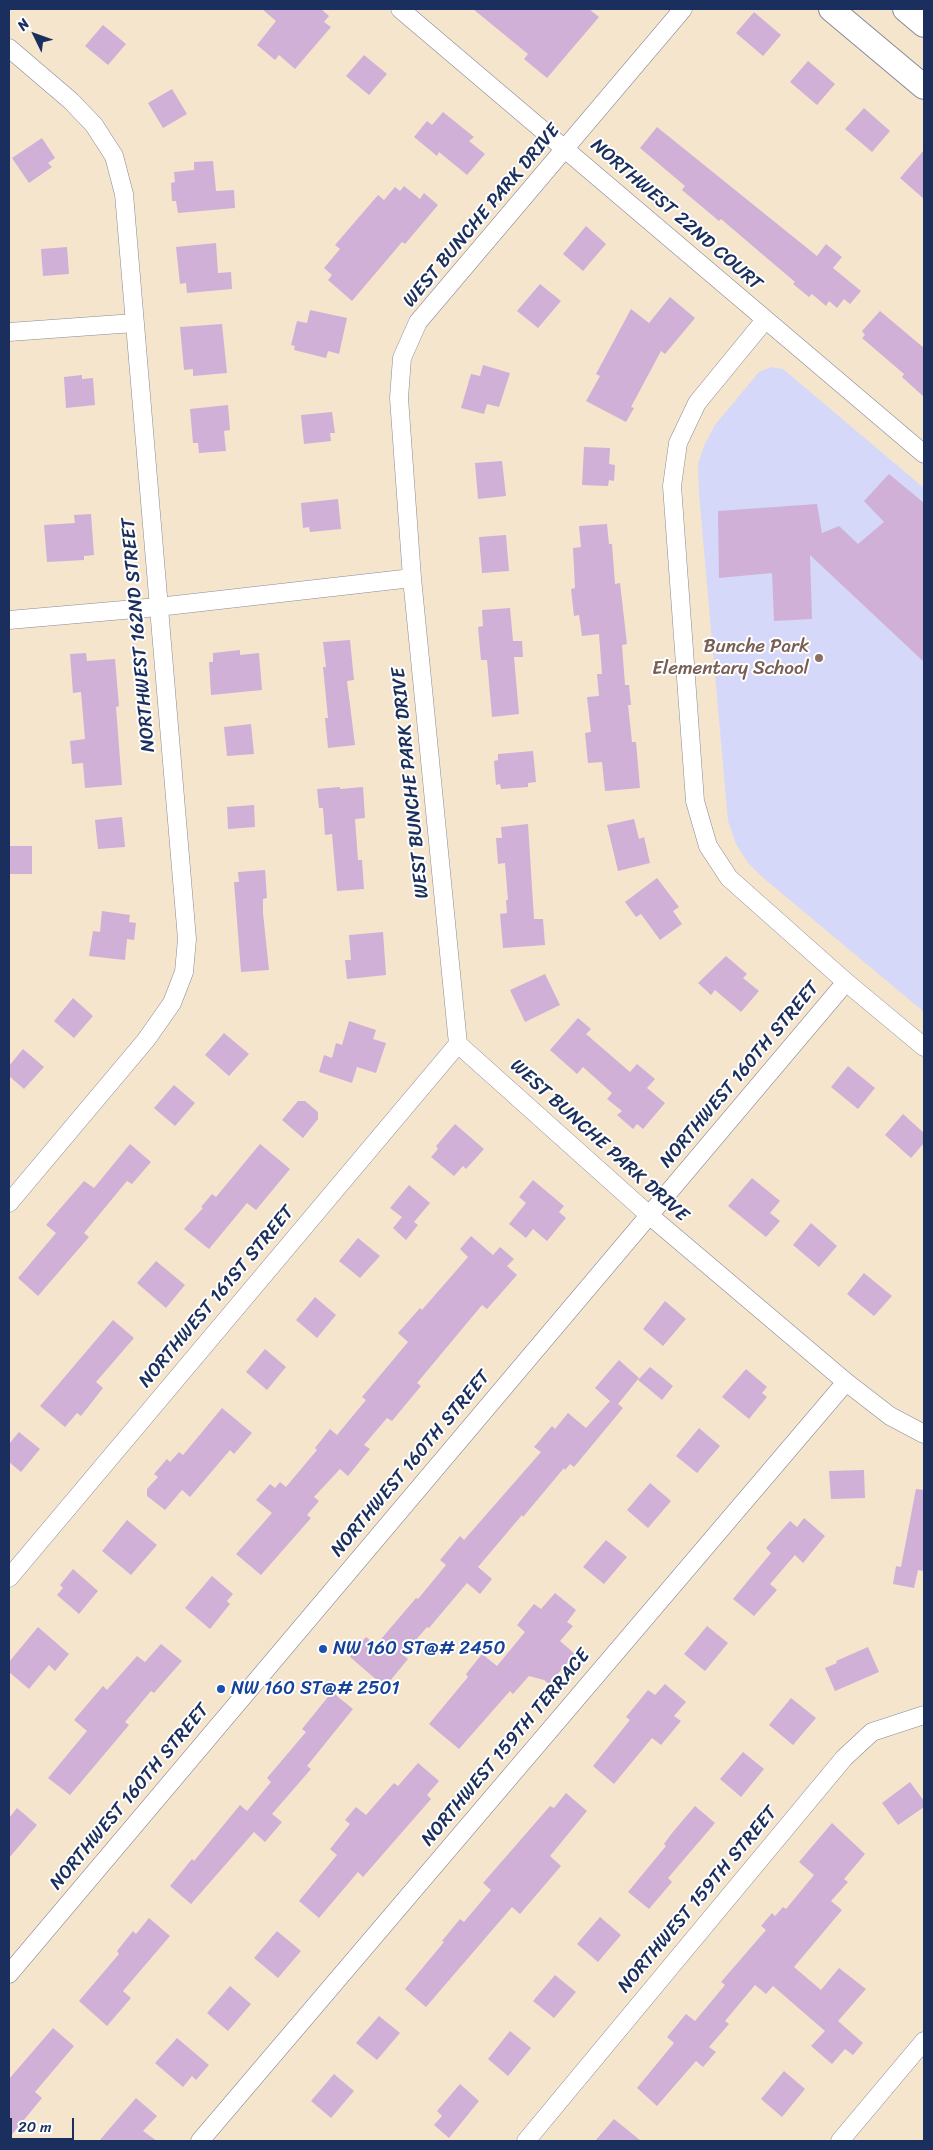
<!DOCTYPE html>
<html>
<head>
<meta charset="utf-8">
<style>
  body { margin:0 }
  #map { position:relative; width:933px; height:2150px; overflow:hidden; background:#f5e5cd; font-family:Sriracha,sans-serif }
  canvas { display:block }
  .frame { position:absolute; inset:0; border:10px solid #1b2f5e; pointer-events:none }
  .north { position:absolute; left:10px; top:10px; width:50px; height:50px; -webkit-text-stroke:4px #fff; paint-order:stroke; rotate:312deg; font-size:14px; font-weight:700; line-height:20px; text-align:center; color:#1b2f5e }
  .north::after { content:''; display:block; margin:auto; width:18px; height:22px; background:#1b2f5e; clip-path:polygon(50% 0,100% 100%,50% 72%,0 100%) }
  .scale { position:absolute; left:10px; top:2118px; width:64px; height:22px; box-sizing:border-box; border:2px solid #1b2f5e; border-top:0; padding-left:6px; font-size:15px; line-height:18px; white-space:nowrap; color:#1b2f5e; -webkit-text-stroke:4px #fff; paint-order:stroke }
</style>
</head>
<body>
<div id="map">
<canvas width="933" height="2150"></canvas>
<div class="frame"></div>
<div class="north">N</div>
<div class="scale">20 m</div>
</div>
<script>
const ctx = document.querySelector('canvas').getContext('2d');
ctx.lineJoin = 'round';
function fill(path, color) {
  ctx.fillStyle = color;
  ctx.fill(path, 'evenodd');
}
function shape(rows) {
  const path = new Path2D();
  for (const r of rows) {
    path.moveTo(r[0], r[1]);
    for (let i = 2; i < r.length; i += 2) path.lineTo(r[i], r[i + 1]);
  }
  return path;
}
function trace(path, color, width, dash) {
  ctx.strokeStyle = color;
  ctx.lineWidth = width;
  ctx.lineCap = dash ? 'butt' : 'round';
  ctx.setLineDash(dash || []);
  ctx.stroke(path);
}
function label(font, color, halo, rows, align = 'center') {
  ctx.font = font + ' Sriracha,sans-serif';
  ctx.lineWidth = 4;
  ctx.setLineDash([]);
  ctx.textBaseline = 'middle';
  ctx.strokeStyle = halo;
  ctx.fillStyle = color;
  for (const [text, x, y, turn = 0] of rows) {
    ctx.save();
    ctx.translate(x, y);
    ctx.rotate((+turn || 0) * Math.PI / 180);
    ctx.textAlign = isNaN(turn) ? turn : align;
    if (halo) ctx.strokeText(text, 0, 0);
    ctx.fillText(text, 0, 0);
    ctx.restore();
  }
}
const built = shape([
  [771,367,783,369,924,488,924,1012,761,876,748,863,736,844,728,821,699,494,698,464,704,446,715,425,759,372]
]);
const building = shape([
  [262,9,321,9,329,16,324,22,331,27,295,69,279,55,275,60,257,45,276,21],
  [473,9,589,9,599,17,547,78,524,59,528,54],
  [754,12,781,35,763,56,736,33],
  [103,25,126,44,108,65,85,46],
  [364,55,387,74,369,95,346,76],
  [808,61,835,84,817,105,790,82],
  [172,89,187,114,163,128,148,103],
  [864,108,890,131,872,152,845,129],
  [443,112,474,137,469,141,485,154,467,175,439,152,437,156,414,137,427,121,432,125],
  [657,127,817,256,826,244,842,257,833,268,861,291,850,304,844,299,837,308,829,301,826,306,812,294,809,297,793,284,795,282,721,219,719,221,682,190,685,186,640,148],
  [42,138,55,158,48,163,52,167,29,183,12,158],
  [924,150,924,199,900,178],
  [213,161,216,191,234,190,235,208,178,213,176,201,172,201,171,183,175,182,174,172,194,170,194,162],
  [404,186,420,199,424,193,438,205,405,244,402,242,352,301,328,280,332,275,324,268,340,249,335,245,378,195,384,200,395,187,400,191],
  [586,226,606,244,583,271,563,254],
  [216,243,218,273,231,272,232,289,187,293,186,283,180,284,176,247],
  [67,247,69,274,43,276,41,249],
  [540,284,561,301,538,328,517,311],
  [670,297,695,318,665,354,661,351,631,407,634,408,626,422,586,401,600,376,596,374,631,309,649,323],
  [310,310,347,318,339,354,328,351,326,358,294,350,295,346,291,345,297,321,307,323],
  [880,311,924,348,924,397,902,377,904,374,862,338,865,335,862,331],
  [222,324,227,373,193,376,193,369,184,370,180,327],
  [483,365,510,373,499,407,487,404,484,414,461,408,471,374,480,376],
  [82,375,82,379,93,378,95,405,66,408,64,377],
  [228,405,230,430,224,431,226,451,199,453,198,443,193,443,190,409],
  [332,412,335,433,330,433,331,441,304,444,301,415],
  [584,447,610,448,609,464,615,465,614,481,609,480,608,486,582,485],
  [502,461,506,496,478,499,475,463],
  [889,474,924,503,924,662,810,555,812,619,774,621,772,573,719,578,718,511,817,504,822,533,839,526,858,544,884,522,864,501],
  [338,499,341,529,310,532,309,527,303,528,301,503],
  [91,514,94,555,84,556,84,560,47,562,44,525,75,523,74,515],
  [607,524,609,544,612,544,615,584,620,583,627,644,622,645,625,685,629,685,631,705,628,705,632,742,636,742,640,788,605,791,602,762,588,763,585,733,591,732,587,697,599,696,597,674,602,674,599,634,582,636,579,615,574,616,571,589,575,588,573,548,581,547,579,526],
  [506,535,509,571,482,573,479,537],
  [510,608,513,641,522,641,523,657,514,657,519,714,492,717,487,660,481,660,478,627,483,626,482,610],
  [350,640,354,680,347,681,355,745,328,748,325,718,328,718,323,667,326,667,323,642],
  [240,650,240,655,259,653,262,690,211,695,209,662,213,662,213,653],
  [86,653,87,661,115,659,119,706,116,707,122,785,85,788,83,763,72,764,70,741,85,739,81,692,73,693,70,654],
  [251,724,254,754,227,756,224,727],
  [533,751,536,782,528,783,528,787,501,789,500,784,496,785,494,761,498,760,498,754],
  [340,787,340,789,363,787,365,818,355,819,358,860,362,860,364,889,337,891,332,834,325,835,323,808,319,808,317,789],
  [254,805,255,827,228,829,227,807],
  [122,817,125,847,98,849,95,820],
  [634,819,639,839,644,837,650,863,618,871,607,825],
  [528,824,534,919,543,919,545,945,503,948,500,914,507,913,506,900,508,900,505,863,498,864,496,838,502,838,501,827],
  [9,846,32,846,32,874,9,874],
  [265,870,267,898,263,899,263,913,269,970,241,972,234,882,239,882,238,872],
  [657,878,679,907,673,911,682,924,660,940,641,914,636,917,625,902],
  [102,911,130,915,129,922,136,923,134,940,127,939,125,960,89,956,93,931,100,932],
  [383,932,386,975,347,979,345,960,351,960,349,935],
  [726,956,747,974,743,978,759,991,741,1012,715,990,711,995,698,983],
  [545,974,560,1005,525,1022,510,990],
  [73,998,93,1016,74,1038,54,1021],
  [578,1018,591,1029,586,1034,630,1072,637,1064,655,1079,647,1088,665,1103,643,1129,637,1124,633,1129,617,1115,622,1111,607,1099,612,1093,583,1067,577,1074,550,1050],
  [349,1021,376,1030,373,1039,386,1043,376,1073,357,1067,352,1083,319,1072,324,1055,332,1058,336,1043,342,1045],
  [224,1033,249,1054,229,1076,205,1055],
  [23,1049,44,1067,24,1089,9,1076,9,1066],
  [848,1066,875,1088,858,1109,831,1087],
  [174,1085,195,1103,175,1126,154,1108],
  [298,1101,305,1101,318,1112,318,1119,303,1138,282,1120],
  [903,1114,924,1133,924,1143,911,1158,885,1135],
  [455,1124,484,1149,466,1169,463,1166,454,1176,431,1157,438,1149,436,1146],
  [130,1144,151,1162,132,1184,127,1181,84,1233,89,1237,38,1296,18,1278,56,1233,46,1225,84,1181,94,1188],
  [260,1144,290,1169,256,1210,247,1203,209,1249,184,1229,203,1208,201,1207,212,1194,216,1197],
  [752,1178,780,1201,770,1213,780,1221,766,1237,728,1206],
  [533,1180,564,1206,559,1212,566,1218,547,1241,533,1229,526,1238,509,1224,526,1203,519,1197],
  [409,1185,430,1203,414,1222,418,1225,406,1240,393,1228,402,1217,390,1208],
  [811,1223,837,1246,819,1267,793,1245],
  [471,1236,493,1255,500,1247,514,1259,507,1266,517,1275,487,1309,482,1305,417,1383,421,1386,392,1421,387,1418,364,1445,370,1449,348,1476,340,1469,314,1497,319,1501,307,1515,311,1518,261,1575,236,1554,272,1513,256,1500,270,1484,275,1488,280,1482,286,1487,317,1450,315,1448,330,1429,337,1435,366,1400,362,1397,408,1342,398,1333,420,1308,422,1310,468,1257,460,1249],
  [358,1238,380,1256,360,1278,339,1261],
  [156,1261,185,1285,166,1308,137,1283],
  [864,1273,892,1296,874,1316,847,1294],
  [315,1297,336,1315,317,1338,296,1320],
  [665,1301,686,1319,663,1346,643,1329],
  [113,1320,134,1338,96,1382,103,1388,81,1416,77,1413,65,1427,40,1406],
  [265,1349,286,1367,267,1390,246,1372],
  [619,1360,639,1378,618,1404,623,1408,574,1467,570,1464,565,1470,564,1468,523,1517,522,1515,478,1567,492,1579,480,1594,467,1583,429,1628,427,1627,403,1655,408,1659,385,1687,350,1657,366,1637,376,1645,416,1598,418,1599,446,1565,440,1560,460,1536,464,1540,541,1452,534,1447,552,1426,555,1429,568,1413,586,1428,610,1401,595,1388],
  [650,1367,673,1386,662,1400,638,1380],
  [746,1369,767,1387,762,1393,767,1397,749,1419,722,1397],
  [222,1408,252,1433,234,1454,230,1450,190,1497,182,1490,165,1510,147,1496,147,1489,158,1477,154,1474,167,1459,170,1462,179,1452,183,1455],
  [699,1428,720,1446,697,1473,676,1456],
  [19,1432,40,1449,21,1472,9,1462,9,1444],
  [864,1470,865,1498,831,1499,829,1471],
  [650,1483,671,1501,648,1528,627,1510],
  [916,1489,924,1490,924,1571,918,1570,914,1588,893,1584,896,1566,901,1567],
  [804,1518,825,1536,803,1563,795,1555,770,1584,777,1590,754,1616,733,1599,771,1553,766,1548,790,1521,797,1527],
  [127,1520,157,1545,131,1575,102,1551],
  [606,1540,627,1557,604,1584,583,1567],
  [73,1569,98,1591,79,1614,57,1595,63,1588,60,1585],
  [212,1576,233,1594,227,1601,230,1604,210,1629,185,1608],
  [555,1593,576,1610,567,1622,573,1626,560,1641,575,1654,549,1684,544,1680,529,1676,513,1694,510,1691,459,1749,429,1724,468,1677,466,1674,482,1654,497,1666,525,1632,517,1625,534,1604,541,1609],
  [707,1626,728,1643,705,1671,684,1654],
  [38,1627,69,1654,55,1671,49,1665,29,1689,9,1672,9,1662],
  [161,1644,182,1661,154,1693,151,1691,125,1722,129,1725,70,1795,48,1778,87,1731,74,1720,103,1686,107,1690,137,1656,145,1662],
  [868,1647,879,1672,835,1691,825,1668,837,1663,836,1661],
  [665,1684,686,1702,674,1716,681,1721,661,1745,652,1738,614,1784,593,1766,630,1720,626,1717,648,1690,655,1695],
  [332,1692,353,1709,307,1766,311,1769,272,1814,282,1822,265,1842,254,1832,191,1904,170,1886,192,1859,194,1861,240,1805,247,1811,271,1782,267,1778,306,1732,302,1729],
  [791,1698,816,1718,793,1745,769,1725],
  [743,1752,764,1769,741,1797,720,1779],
  [418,1763,439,1781,427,1795,431,1799,363,1877,358,1872,319,1918,299,1901,337,1855,330,1849,350,1824,345,1820,356,1807,366,1815,394,1783,398,1786],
  [910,1782,924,1801,924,1807,898,1825,882,1803],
  [566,1793,587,1811,550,1856,561,1866,520,1914,512,1907,426,2007,405,1989,444,1942,442,1941,460,1919,464,1922,491,1890,483,1883,550,1806,554,1808],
  [695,1806,715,1823,668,1878,672,1882,649,1909,628,1892,666,1846,664,1844,672,1833],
  [17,1808,37,1825,9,1858,9,1818],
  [832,1823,865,1854,844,1879,848,1882,831,1901,842,1910,794,1967,821,1990,839,1968,866,1989,838,2021,863,2043,853,2055,845,2049,832,2064,811,2046,825,2031,773,1986,766,1994,755,1985,725,2021,729,2024,709,2047,716,2052,703,2067,696,2061,657,2106,637,2088,674,2043,667,2037,686,2014,695,2021,725,1985,721,1982,766,1930,761,1926,772,1913,775,1916,783,1907,786,1909,814,1875,799,1862],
  [600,1917,621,1935,598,1962,577,1944],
  [149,1918,170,1936,123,1991,131,1998,107,2026,79,2001,119,1954,117,1951,133,1931,136,1934],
  [277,1931,301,1951,278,1978,254,1958],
  [555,1975,576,1992,554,2018,533,2001],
  [230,1986,251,2004,228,2031,207,2013],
  [379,2016,400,2033,377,2060,356,2043],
  [53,2028,74,2046,35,2092,42,2098,9,2138,9,2079],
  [510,2031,531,2048,508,2076,488,2059],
  [177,2038,209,2065,196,2080,192,2076,183,2087,155,2063],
  [784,2071,805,2089,782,2117,761,2099],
  [334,2074,354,2091,331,2118,311,2101],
  [460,2084,479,2101,449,2138,434,2125,442,2116,437,2111],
  [136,2098,157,2116,143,2131,157,2141,99,2141],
  [614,2119,641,2141,595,2141]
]);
const street = shape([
  [400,9,924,454],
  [683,9,418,322,402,358,399,398,412,578,458,1044,649,1215,846,1382,890,1416,924,1434],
  [9,48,71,101,94,125,114,156,124,194,187,939,184,972,172,1003,146,1040,9,1203],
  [765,320,697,403,678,443,672,486,695,801,708,846,729,878,846,982,924,1047],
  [9,332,134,323],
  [9,620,158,607,412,578],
  [9,1578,458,1044],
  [9,1974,846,982],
  [200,2141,846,1382],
  [526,2141,844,1758,872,1732,924,1715],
  [840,2141,924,2041]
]);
const secondary = shape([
  [831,9,924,87],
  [905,9,924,25]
]);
const markers = [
  [819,658,5,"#8d6e63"],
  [323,1649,5,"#1a4fb4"],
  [221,1689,5,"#1a4fb4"]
];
const streetNames = [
  ["NORTHWEST 22ND COURT",676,215,41],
  ["WEST BUNCHE PARK DRIVE",482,216,-50],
  ["NORTHWEST 162ND STREET",139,635,-95],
  ["WEST BUNCHE PARK DRIVE",411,783,-96],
  ["NORTHWEST 160TH STREET",740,1075,-50],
  ["WEST BUNCHE PARK DRIVE",599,1141,42],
  ["NORTHWEST 161ST STREET",217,1297,-50],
  ["NORTHWEST 160TH STREET",411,1464,-50],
  ["NORTHWEST 159TH TERRACE",506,1748,-50],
  ["NORTHWEST 160TH STREET",130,1797,-50],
  ["NORTHWEST 159TH STREET",698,1900,-50]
];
const educationNames = [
  ["Bunche Park",809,647],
  ["Elementary School",809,669]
];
const transitNames = [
  ["NW 160 ST@# 2450",333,1649],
  ["NW 160 ST@# 2501",231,1689]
];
fill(built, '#d5d8f9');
fill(building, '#d0b0d7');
trace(street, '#888a96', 19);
trace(secondary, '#888a96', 26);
trace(street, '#fff', 18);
trace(secondary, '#fff', 24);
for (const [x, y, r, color] of markers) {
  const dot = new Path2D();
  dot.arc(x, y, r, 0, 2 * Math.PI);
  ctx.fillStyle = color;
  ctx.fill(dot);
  trace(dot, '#fff', 2);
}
label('19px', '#1b2f5e', '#fff', streetNames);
label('19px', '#785e54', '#fff', educationNames, 'right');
label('19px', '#164399', '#fff', transitNames, 'left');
</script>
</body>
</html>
